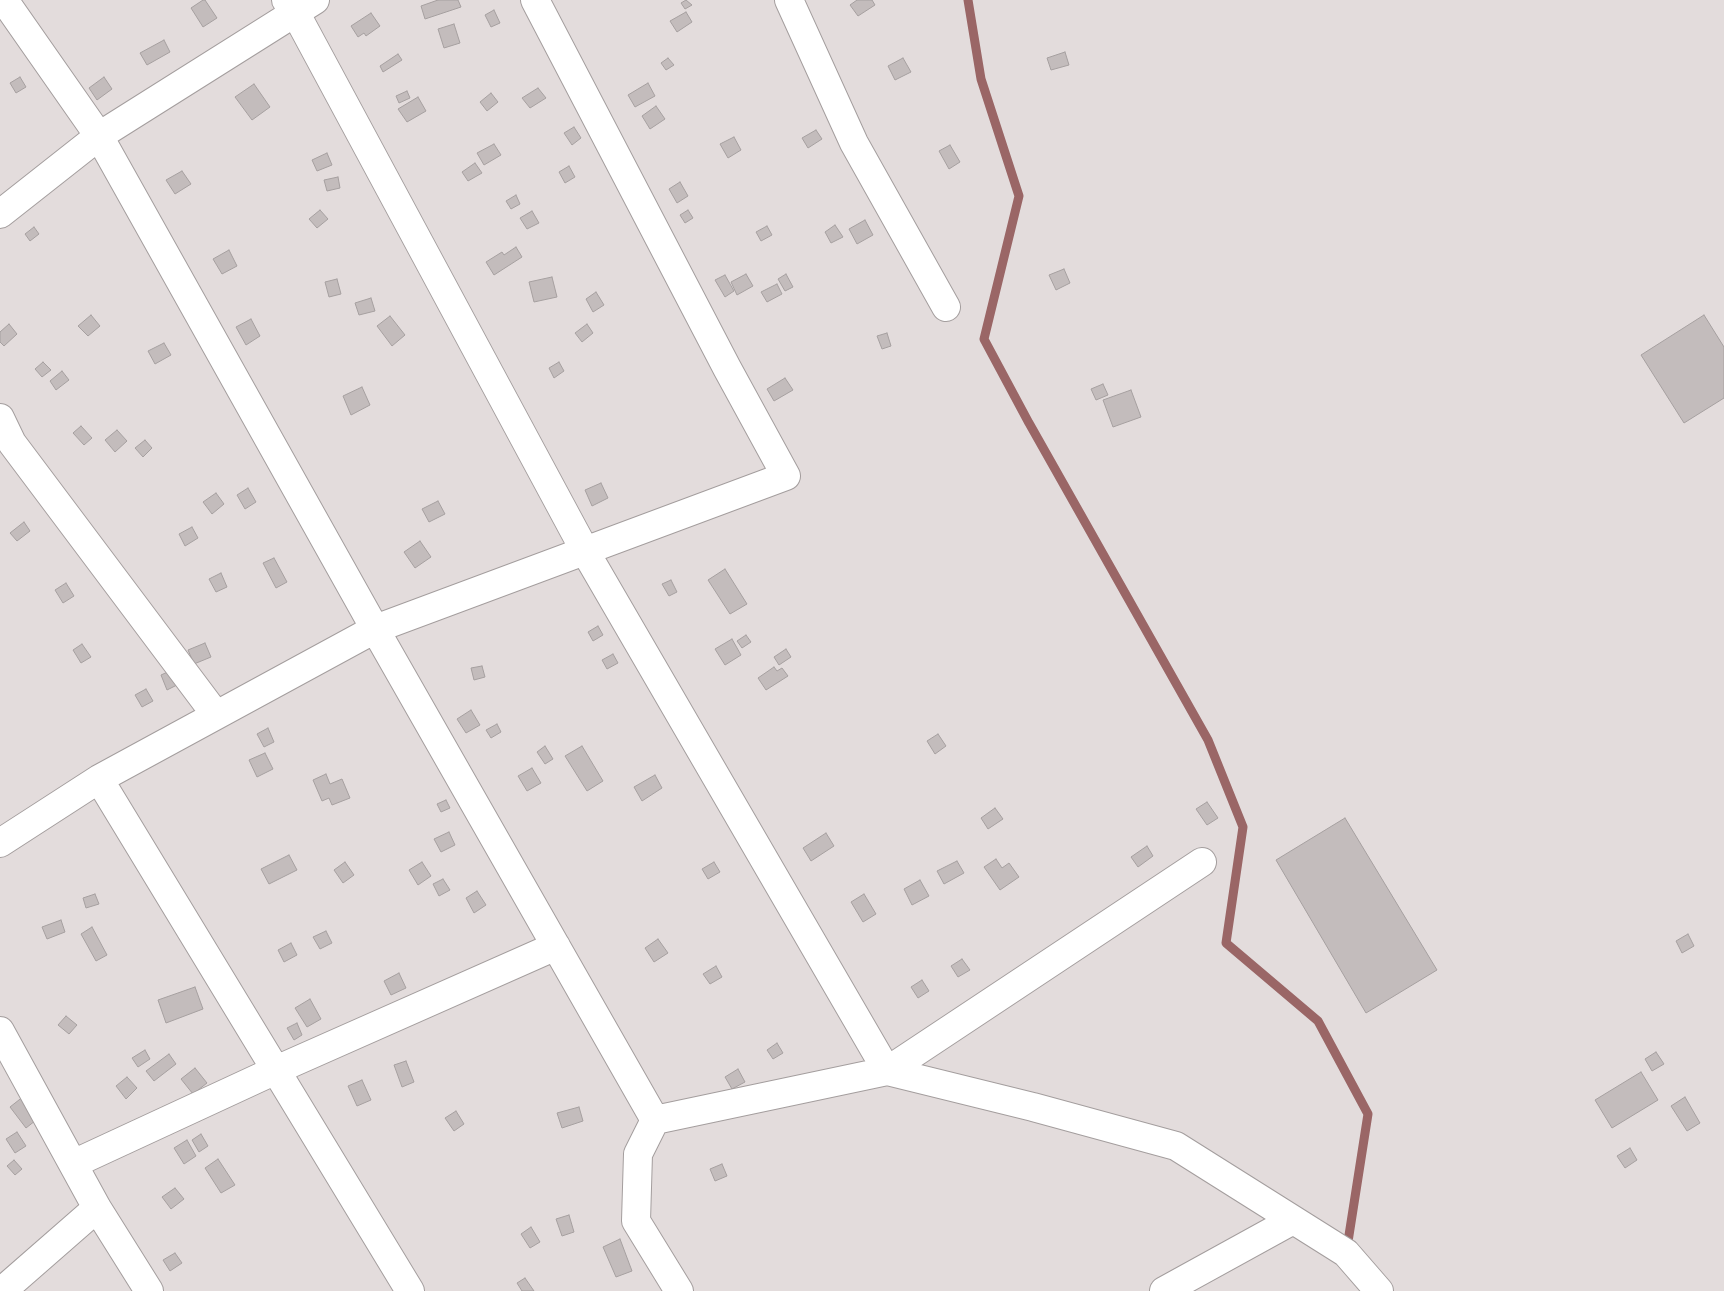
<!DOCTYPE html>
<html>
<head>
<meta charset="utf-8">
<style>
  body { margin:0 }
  canvas { display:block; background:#e3dcdc }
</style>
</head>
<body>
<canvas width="1724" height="1291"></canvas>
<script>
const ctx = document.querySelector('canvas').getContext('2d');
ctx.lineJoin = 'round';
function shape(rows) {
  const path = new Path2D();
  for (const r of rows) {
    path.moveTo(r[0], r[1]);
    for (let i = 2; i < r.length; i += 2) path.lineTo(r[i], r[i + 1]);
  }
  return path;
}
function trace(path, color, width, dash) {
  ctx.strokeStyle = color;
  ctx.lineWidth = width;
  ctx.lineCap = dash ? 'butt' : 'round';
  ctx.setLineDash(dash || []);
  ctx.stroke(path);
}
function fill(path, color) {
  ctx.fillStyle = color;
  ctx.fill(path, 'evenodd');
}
const stream = shape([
  [968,0,981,79,1019,196,984,339,1029,423,1208,740,1243,827,1226,943,1318,1021,1368,1114,1347,1248]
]);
const building = shape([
  [203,0,205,0,217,18,203,27,191,8,203,0],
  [438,0,458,0,461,7,425,19,421,6,438,0],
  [686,0,692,5,685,9,681,3,686,0],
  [857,0,872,0,875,5,858,16,850,5,857,0],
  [494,10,500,23,491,27,485,15,494,10],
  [686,12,692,22,677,32,670,21,686,12],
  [371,13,380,26,366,36,364,33,358,37,351,26,371,13],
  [454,24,460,43,444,48,438,29,454,24],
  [164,40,170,52,147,65,140,53,164,40],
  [1065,52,1069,65,1051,70,1047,58,1065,52],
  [398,54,402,60,383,72,380,66,398,54],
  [668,58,674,65,666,70,661,63,668,58],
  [903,58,911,72,895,80,888,66,903,58],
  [20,77,26,87,16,93,10,83,20,77],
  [104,77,112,89,97,100,89,88,104,77],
  [648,83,655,96,635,107,628,95,648,83],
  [254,84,270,107,252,120,235,97,254,84],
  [538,88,546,98,530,108,522,98,538,88],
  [407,91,410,98,399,103,396,96,407,91],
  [491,93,498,102,487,111,480,102,491,93],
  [418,97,426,111,407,122,398,109,418,97],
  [656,106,665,119,650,129,642,116,656,106],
  [574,127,581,138,572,145,564,133,574,127],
  [816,130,822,139,808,148,802,138,816,130],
  [734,137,741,150,728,158,720,144,734,137],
  [494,144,501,155,484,165,477,153,494,144],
  [950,145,960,162,949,169,939,151,950,145],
  [327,153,332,165,317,171,312,160,327,153],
  [475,163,482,173,468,181,462,172,475,163],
  [569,166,575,177,565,183,559,172,569,166],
  [182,171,191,184,175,194,166,180,182,171],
  [338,177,340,188,327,191,324,180,338,177],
  [680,182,688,196,677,203,669,189,680,182],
  [516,195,520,204,511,209,506,201,516,195],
  [320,210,328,219,317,228,309,219,320,210],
  [688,210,693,218,685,223,680,215,688,210],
  [532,211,539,223,527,229,520,218,532,211],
  [865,220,873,235,857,244,849,229,865,220],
  [835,225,843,237,831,243,825,232,835,225],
  [767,226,772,235,761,241,756,232,767,226],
  [34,227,39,234,30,241,25,234,34,227],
  [516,247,522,257,494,275,486,262,502,252,504,255,516,247],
  [229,250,237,266,222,274,213,259,229,250],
  [1064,269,1070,283,1056,290,1049,275,1064,269],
  [746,274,753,286,737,295,731,282,746,274],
  [786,274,793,287,785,291,778,279,786,274],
  [725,275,734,291,725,297,715,280,725,275],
  [552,277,557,297,534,302,529,282,552,277],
  [337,279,341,294,329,297,325,282,337,279],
  [777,284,782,294,767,302,761,292,777,284],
  [596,292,604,305,593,312,586,299,596,292],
  [371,298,375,311,359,315,355,303,371,298],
  [91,315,100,326,88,336,78,326,91,315],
  [1704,315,1724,347,1724,398,1684,423,1641,355,1704,315],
  [390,316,405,335,392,346,377,326,390,316],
  [251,319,260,336,246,345,236,327,251,319],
  [9,324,17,334,4,346,0,342,0,332,9,324],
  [587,324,593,333,582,342,575,333,587,324],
  [887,333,891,346,882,349,877,336,887,333],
  [164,343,171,355,155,364,148,351,164,343],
  [43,362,51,370,42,377,35,369,43,362],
  [559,362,564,371,554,378,549,368,559,362],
  [62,371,69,380,56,390,50,381,62,371],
  [785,378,793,390,774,401,767,389,785,378],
  [1103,384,1108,395,1096,400,1091,389,1103,384],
  [362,387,370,405,351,415,343,396,362,387],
  [1131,390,1141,417,1113,427,1103,400,1131,390],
  [81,426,92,438,84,445,73,433,81,426],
  [117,430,127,441,115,452,105,440,117,430],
  [145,440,152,448,143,457,135,448,145,440],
  [601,483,608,498,592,506,585,490,601,483],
  [248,488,256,502,245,509,237,495,248,488],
  [216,493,224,504,212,514,203,502,216,493],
  [438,501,445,514,429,522,422,509,438,501],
  [24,522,30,531,17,541,10,533,24,522],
  [192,527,198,538,185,546,179,534,192,527],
  [420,541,431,557,415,568,404,552,420,541],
  [274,558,287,582,276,588,263,563,274,558],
  [725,569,747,604,730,614,708,580,725,569],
  [221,573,227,587,216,592,209,579,221,573],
  [671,580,677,592,669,596,662,584,671,580],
  [66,583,74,596,63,603,55,590,66,583],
  [598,626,603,635,593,641,588,632,598,626],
  [746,635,751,642,742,648,737,641,746,635],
  [732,639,741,655,725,665,715,649,732,639],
  [205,643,211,657,194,664,188,650,205,643],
  [82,644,91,657,81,663,73,650,82,644],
  [786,649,791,657,779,665,774,657,786,649],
  [613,654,618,663,607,669,602,660,613,654],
  [482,666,485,677,474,680,471,668,482,666],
  [774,667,777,671,782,668,788,676,766,690,758,678,774,667],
  [172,670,179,684,167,690,161,675,172,670],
  [146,689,153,701,142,707,135,695,146,689],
  [471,710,480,725,466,733,457,719,471,710],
  [497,724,501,732,491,738,486,730,497,724],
  [268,728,274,742,264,747,257,734,268,728],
  [938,734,946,746,935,754,927,741,938,734],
  [545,746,553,759,545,764,537,752,545,746],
  [582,746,603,781,587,791,565,756,582,746],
  [265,753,273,769,257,777,249,760,265,753],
  [532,768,541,783,527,791,518,776,532,768],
  [326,774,330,784,342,779,350,798,332,805,329,798,322,801,313,780,326,774],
  [655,775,662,788,642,801,634,787,655,775],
  [446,800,450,808,441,812,437,804,446,800],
  [1207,802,1218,818,1207,825,1196,809,1207,802],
  [995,808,1003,819,988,829,981,818,995,808],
  [1345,818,1437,970,1366,1013,1276,860,1345,818],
  [449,832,455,845,441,852,434,839,449,832],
  [826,833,834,846,811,861,803,848,826,833],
  [1147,846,1153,856,1138,867,1131,857,1147,846],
  [289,855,297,870,269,884,261,869,289,855],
  [996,859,1002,868,1009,863,1019,877,1000,890,984,867,996,859],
  [957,861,964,873,944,884,937,871,957,861],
  [345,862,354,875,343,883,334,870,345,862],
  [422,862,431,876,418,885,409,870,422,862],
  [714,862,720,872,708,879,702,869,714,862],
  [443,879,450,890,439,896,433,884,443,879],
  [920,880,929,896,912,905,904,889,920,880],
  [477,891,486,905,474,913,466,898,477,891],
  [95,894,99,904,86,908,83,898,95,894],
  [864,894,876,914,863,922,851,902,864,894],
  [61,920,65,932,47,939,42,927,61,920],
  [92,927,107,955,96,961,81,934,92,927],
  [326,931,332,943,320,949,313,937,326,931],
  [1688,934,1694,946,1682,953,1676,941,1688,934],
  [658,939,668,953,654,962,645,948,658,939],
  [291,943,297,955,284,962,278,950,291,943],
  [962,959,970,970,958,977,951,966,962,959],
  [716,966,722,977,710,984,703,974,716,966],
  [399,973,406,988,391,995,384,981,399,973],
  [922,980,929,991,918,998,911,987,922,980],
  [195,987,203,1009,166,1023,158,1000,195,987],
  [310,999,321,1019,307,1027,295,1008,310,999],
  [66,1016,77,1025,69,1034,58,1025,66,1016],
  [297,1023,302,1035,294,1040,287,1028,297,1023],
  [777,1043,783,1053,773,1059,767,1050,777,1043],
  [145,1050,150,1059,138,1067,132,1058,145,1050],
  [1656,1052,1664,1064,1652,1071,1645,1059,1656,1052],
  [169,1054,176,1064,154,1081,146,1071,169,1054],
  [406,1061,414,1082,402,1087,394,1065,406,1061],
  [195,1068,207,1083,193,1094,181,1079,195,1068],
  [738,1069,745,1082,732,1089,725,1077,738,1069],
  [1641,1072,1658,1100,1612,1128,1595,1100,1641,1072],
  [127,1077,137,1088,126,1099,116,1086,127,1077],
  [362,1080,371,1100,357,1106,348,1086,362,1080],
  [24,1096,40,1117,26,1128,10,1107,24,1096],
  [1685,1097,1700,1123,1687,1131,1671,1106,1685,1097],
  [579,1107,583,1121,562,1128,557,1113,579,1107],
  [456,1111,464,1124,454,1131,445,1118,456,1111],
  [17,1132,26,1146,15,1153,6,1139,17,1132],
  [201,1134,208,1146,199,1152,192,1140,201,1134],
  [187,1140,196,1156,184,1164,174,1148,187,1140],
  [1630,1148,1637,1160,1625,1168,1617,1156,1630,1148],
  [218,1159,235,1185,221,1193,205,1168,218,1159],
  [14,1160,22,1169,15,1175,7,1166,14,1160],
  [722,1164,727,1176,715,1181,710,1169,722,1164],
  [175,1188,184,1199,171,1209,162,1197,175,1188],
  [569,1215,574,1232,562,1236,556,1219,569,1215],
  [531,1227,540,1242,530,1248,521,1234,531,1227],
  [620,1239,632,1271,616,1277,603,1247,620,1239],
  [175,1253,182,1263,170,1271,163,1260,175,1253],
  [525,1278,534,1291,522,1291,517,1283,525,1278]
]);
const street = shape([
  [4,0,99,136,375,629,655,1120],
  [286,0,295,12,585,551,887,1071,1033,1107,1176,1146,1346,1253,1379,1291],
  [789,0,854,143,946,307],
  [0,214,99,136,315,0],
  [0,418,12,443,216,715],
  [99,779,410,1291],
  [0,843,99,779,375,629,786,476,727,368,535,0],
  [0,1031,97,1208,149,1291],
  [73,1164,276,1070,556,946],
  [2,1291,97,1208],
  [679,1291,636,1221,638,1154,655,1120,887,1071,1202,862],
  [1164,1291,1293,1220]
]);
trace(stream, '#9a6666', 9);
fill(building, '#c3bcbc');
trace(building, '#a6a0a0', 1);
trace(street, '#a49e9e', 30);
trace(street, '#fff', 28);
</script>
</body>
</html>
